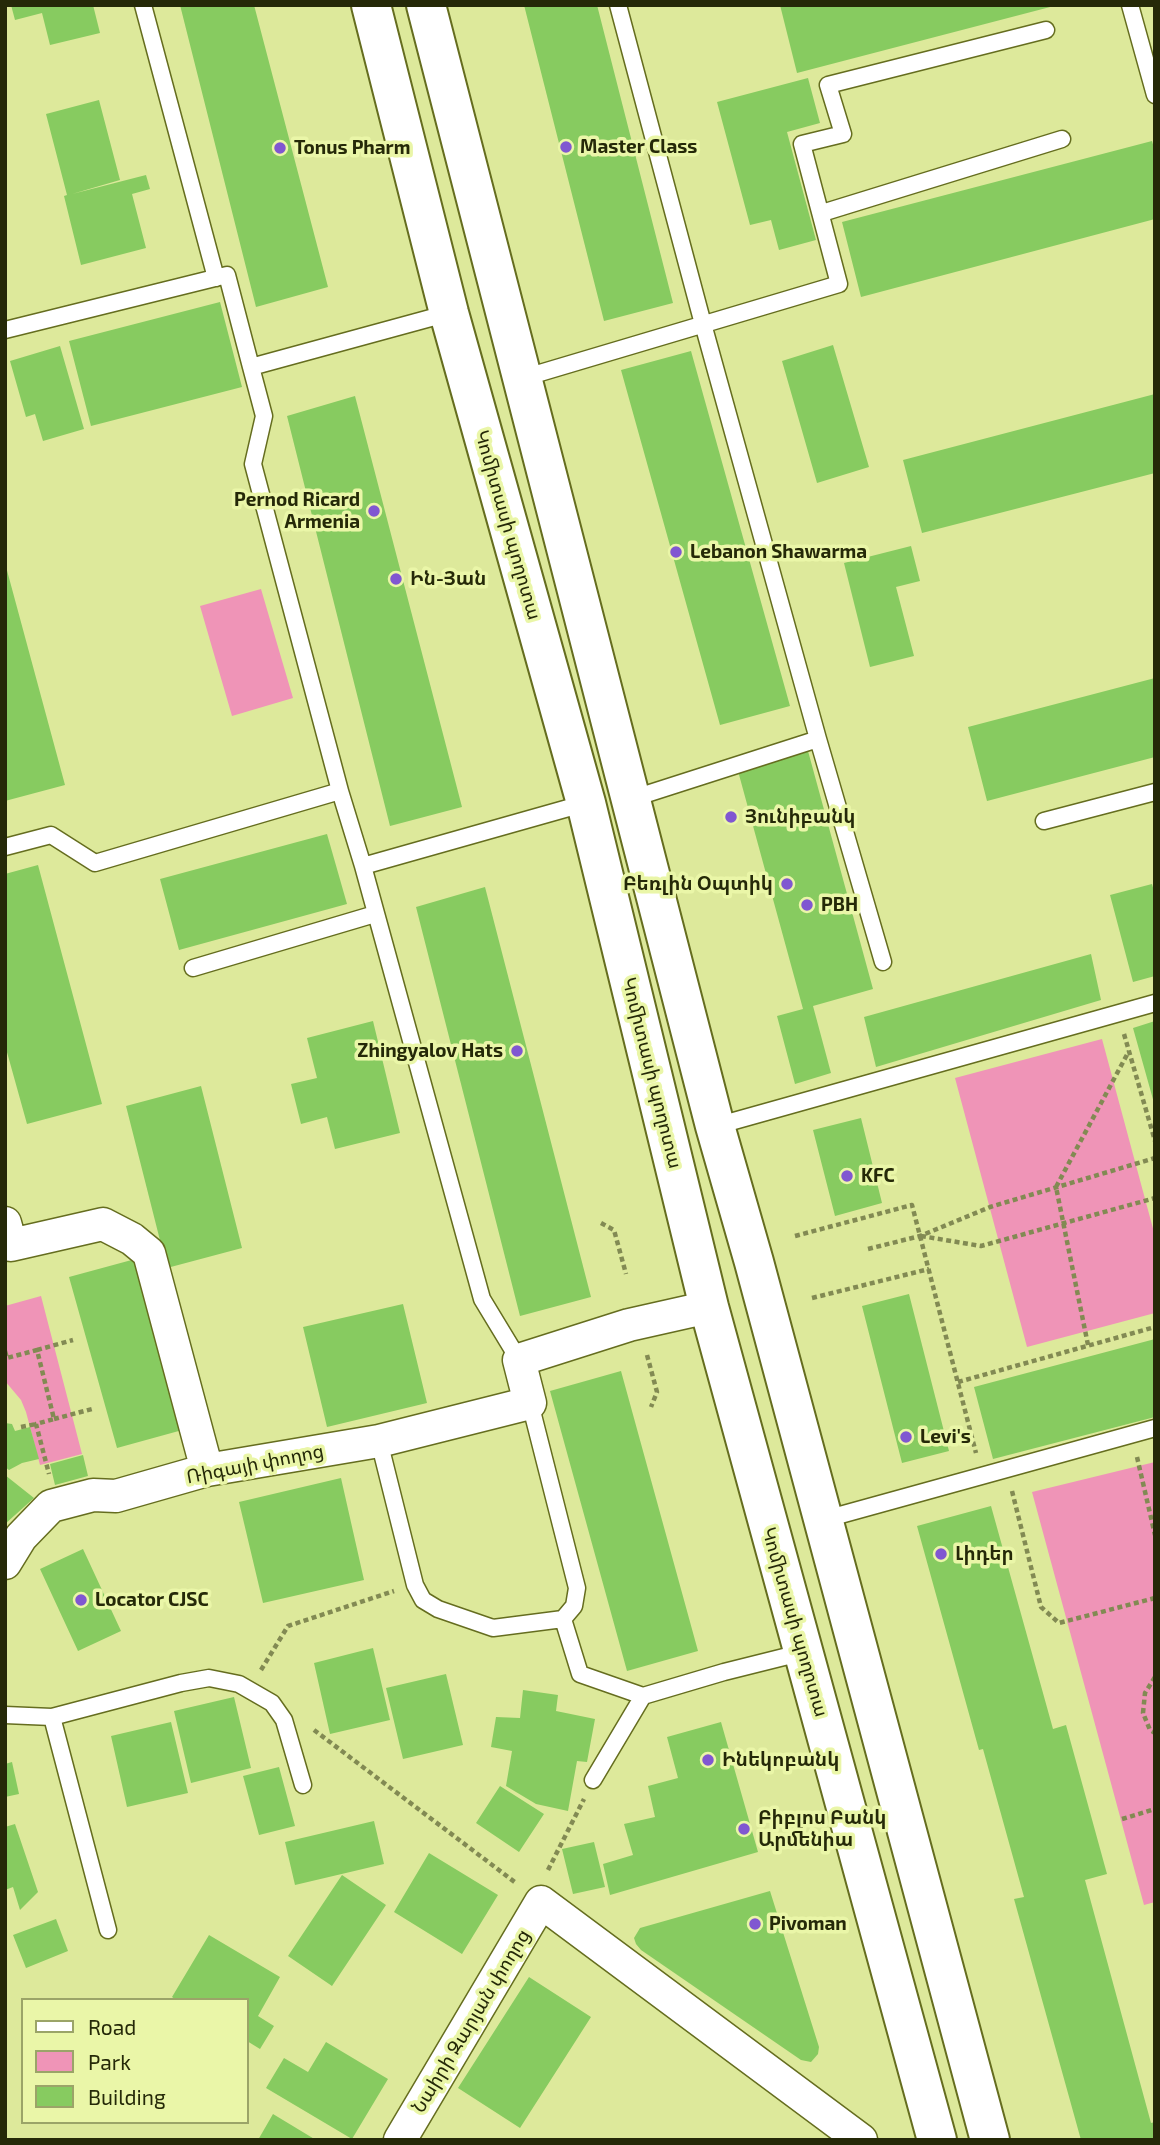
<!DOCTYPE html>
<html>
<head>
<meta charset="utf-8">
<style>
  body { margin:0 }
  #map { position:relative; width:1160px; height:2145px; overflow:hidden; background:#dde99b; font-family:"Exo 2",sans-serif }
  canvas { display:block }
  .frame { position:absolute; inset:0; border:7px solid #252908; pointer-events:none }
  .legend { position:absolute; left:21px; top:1998px; width:228px; height:126px; box-sizing:border-box; background:#eaf6a8; border:2px solid #9ba468; margin:0; padding:9px 12px; list-style:none; font-size:21px; color:#252908 }
  .legend li { display:flex; align-items:center; gap:14px; height:35px }
  .legend b { width:35px; border:2px solid #9ba468 }
</style>
</head>
<body>
<div id="map">
<canvas width="1160" height="2145"></canvas>
<div class="frame"></div>
<ul class="legend">
<li><b style="height:9px;background:#fff"></b>Road</li>
<li><b style="height:19px;background:#ef94b7"></b>Park</li>
<li><b style="height:19px;background:#87cb60"></b>Building</li>
</ul>
</div>
<script>
const ctx = document.querySelector('canvas').getContext('2d');
ctx.lineJoin = 'round';
function fill(path, color) {
  ctx.fillStyle = color;
  ctx.fill(path, 'evenodd');
}
function shape(rows) {
  const path = new Path2D();
  for (const r of rows) {
    path.moveTo(r[0], r[1]);
    for (let i = 2; i < r.length; i += 2) path.lineTo(r[i], r[i + 1]);
  }
  return path;
}
function trace(path, color, width, dash) {
  ctx.strokeStyle = color;
  ctx.lineWidth = width;
  ctx.lineCap = dash ? 'butt' : 'round';
  ctx.setLineDash(dash || []);
  ctx.stroke(path);
}
function label(font, color, halo, rows, align = 'center') {
  ctx.font = font + ' "Exo 2","Noto Sans Armenian",sans-serif';
  ctx.lineWidth = 7;
  ctx.setLineDash([]);
  ctx.textBaseline = 'middle';
  ctx.strokeStyle = halo;
  ctx.fillStyle = color;
  for (const [text, x, y, turn = 0] of rows) {
    ctx.save();
    ctx.translate(x, y);
    ctx.rotate((+turn || 0) * Math.PI / 180);
    ctx.textAlign = isNaN(turn) ? turn : align;
    if (halo) ctx.strokeText(text, 0, 0);
    ctx.fillText(text, 0, 0);
    ctx.restore();
  }
}
const green = shape([
  [261,589,293,698,232,716,200,606],
  [1102,1039,1155,1236,1155,1313,1027,1347,955,1078],
  [41,1296,82,1454,40,1465,26,1412,21,1400,5,1381,5,1306],
  [1155,1462,1155,1902,1144,1905,1032,1492]
]);
const building = shape([
  [11,5,93,5,100,33,50,45,42,13,15,20],
  [180,5,254,5,328,287,256,307],
  [524,5,597,5,673,303,604,321],
  [780,5,1054,5,1054,6,797,73],
  [808,78,820,123,787,132,816,240,779,250,771,220,750,225,717,102],
  [99,100,120,180,72,194,146,175,150,189,132,194,146,248,81,265,64,196,67,195,46,114],
  [1152,141,1155,151,1155,219,861,297,842,222],
  [220,302,242,387,91,426,69,341],
  [833,345,869,467,817,483,782,361],
  [60,346,84,429,43,441,35,414,26,417,10,361],
  [691,351,790,706,720,725,621,370],
  [1155,394,1155,473,922,533,903,460],
  [355,396,462,807,390,826,287,416],
  [911,546,920,581,896,587,914,656,870,667,844,563],
  [5,563,65,785,5,801],
  [1155,678,1155,757,987,801,968,727],
  [808,751,873,989,813,1006,831,1073,795,1084,777,1016,803,1009,738,771],
  [327,834,347,904,179,950,160,879],
  [38,865,102,1104,27,1124,5,1045,5,874],
  [1152,884,1155,895,1155,976,1133,982,1110,895],
  [485,887,591,1297,520,1316,416,907],
  [1091,954,1101,1000,876,1067,864,1017],
  [373,1021,400,1133,335,1149,327,1117,301,1124,291,1084,317,1078,307,1038],
  [1155,1021,1155,1103,1154,1103,1133,1028],
  [201,1086,242,1248,167,1268,126,1106],
  [861,1118,882,1203,835,1216,813,1130],
  [139,1258,186,1429,117,1448,69,1277],
  [909,1294,949,1451,902,1463,862,1306],
  [403,1304,427,1403,327,1427,303,1327],
  [1155,1339,1155,1417,993,1459,974,1387],
  [621,1371,698,1651,627,1671,550,1391],
  [5,1423,12,1424,15,1431,30,1427,39,1459,22,1463,9,1470,5,1467],
  [83,1455,88,1476,55,1485,50,1464],
  [5,1475,34,1498,5,1524],
  [341,1478,364,1580,263,1603,239,1502],
  [991,1506,1053,1729,1066,1725,1107,1874,1085,1880,1151,2123,1155,2122,1155,2140,1081,2140,1014,1899,1024,1897,983,1749,979,1750,917,1526],
  [83,1549,121,1631,78,1651,40,1569],
  [373,1648,390,1720,330,1734,314,1663],
  [446,1674,463,1745,403,1759,386,1688],
  [523,1690,558,1695,556,1711,595,1719,587,1762,577,1761,568,1811,536,1804,506,1786,512,1751,491,1747,496,1717,520,1718],
  [234,1697,251,1768,191,1783,174,1711],
  [171,1722,188,1793,127,1807,111,1736],
  [721,1722,758,1852,610,1895,603,1864,633,1855,624,1824,655,1817,648,1786,678,1778,667,1737],
  [12,1762,19,1794,5,1797,5,1764],
  [279,1767,295,1826,259,1835,243,1776],
  [500,1786,544,1814,519,1852,476,1823],
  [374,1821,384,1864,295,1885,285,1842],
  [15,1824,38,1892,20,1910,13,1887,5,1890,5,1827],
  [594,1842,605,1887,573,1894,562,1849],
  [429,1853,498,1895,462,1954,394,1912],
  [342,1875,386,1905,332,1986,288,1956],
  [770,1891,819,2047,818,2054,811,2062,801,2060,641,1950,636,1944,634,1938,640,1928],
  [56,1919,68,1951,26,1968,13,1935],
  [209,1935,280,1977,258,2016,274,2026,260,2049,247,2041,247,2000,176,2000,172,1997],
  [529,1977,591,2017,520,2128,458,2088],
  [326,2042,388,2079,352,2139,266,2088,284,2058,308,2072],
  [273,2114,316,2140,258,2140]
]);
const path = shape([
  [1124,1034,1155,1141],
  [601,1223,614,1230,626,1274],
  [795,1236,912,1205,976,1453],
  [921,1236,981,1246,1155,1198],
  [868,1249,920,1236,990,1207,1155,1158],
  [812,1298,929,1269],
  [1088,1345,1056,1187,1129,1051],
  [37,1350,73,1340],
  [5,1351,7,1358,37,1350,54,1419,36,1424,49,1474],
  [647,1355,657,1392,651,1407],
  [958,1382,1155,1327],
  [54,1419,92,1409],
  [21,1427,36,1424],
  [1137,1457,1155,1535],
  [1012,1491,1041,1607,1059,1623,1155,1598],
  [261,1670,288,1626,394,1591],
  [1155,1677,1145,1693,1143,1713,1150,1730,1155,1733],
  [314,1730,516,1883],
  [1122,1819,1155,1809],
  [548,1870,584,1799]
]);
const service = shape([
  [143,5,216,278],
  [618,5,703,324,818,739,883,962],
  [1130,5,1155,95],
  [822,213,1062,139],
  [5,330,227,275,251,367,449,313],
  [251,367,264,416,253,464,340,791],
  [523,378,839,284,802,144,843,134,828,85,1046,30],
  [631,799,818,739],
  [1044,821,1155,792],
  [5,847,51,835,95,863,340,791,363,866,586,803],
  [363,866,482,1299,519,1360],
  [193,968,375,914],
  [716,1126,1155,1003],
  [379,1441,415,1585,423,1600,438,1609,493,1628,563,1619,574,1606,577,1588,530,1403],
  [822,1520,1155,1428],
  [563,1619,580,1674,643,1696],
  [5,1715,52,1717,181,1683,209,1678,239,1684,272,1703,284,1720,303,1785],
  [52,1717,108,1930],
  [593,1780,643,1696,724,1672,804,1652]
]);
const minor = shape([
  [5,1223,11,1245,103,1224,132,1239,149,1253,207,1470],
  [5,1563,21,1537,51,1506,93,1495,116,1496,207,1470,379,1441,530,1403,519,1360,629,1325,709,1307],
  [400,2140,541,1902,861,2140]
]);
const primary = shape([
  [371,5,449,313,586,803,709,1307,937,2140],
  [426,5,715,1126,754,1262,990,2140]
]);
const markers = [
  [566,147,7,"#8057d1"],
  [280,148,7,"#8057d1"],
  [374,511,7,"#8057d1"],
  [676,552,7,"#8057d1"],
  [396,579,7,"#8057d1"],
  [731,817,7,"#8057d1"],
  [787,884,7,"#8057d1"],
  [807,905,7,"#8057d1"],
  [517,1051,7,"#8057d1"],
  [847,1176,7,"#8057d1"],
  [906,1437,7,"#8057d1"],
  [941,1554,7,"#8057d1"],
  [81,1600,7,"#8057d1"],
  [708,1760,7,"#8057d1"],
  [744,1829,7,"#8057d1"],
  [755,1924,7,"#8057d1"]
];
const poiNames = [
  ["Master Class",580,147],
  ["Tonus Pharm",294,148],
  ["Pernod Ricard",360,500,"right"],
  ["Armenia",360,522,"right"],
  ["Lebanon Shawarma",690,552],
  ["Ին-Յան",410,579],
  ["Յունիբանկ",745,817],
  ["Բեռլին Օպտիկ",773,884,"right"],
  ["PBH",821,905],
  ["Zhingyalov Hats",503,1051,"right"],
  ["KFC",861,1176],
  ["Levi's",920,1437],
  ["Լիդեր",955,1554],
  ["Locator CJSC",95,1600],
  ["Ինեկոբանկ",722,1760],
  ["Բիբլոս Բանկ",758,1818],
  ["Արմենիա",758,1840],
  ["Pivoman",769,1924]
];
const streetNames = [
  ["Կոմիտասի պողոտա",508,525,74],
  ["Կոմիտասի պողոտա",652,1073,76],
  ["Ռիգայի փողոց",255,1464,-11],
  ["Կոմիտասի պողոտա",795,1622,74],
  ["Նաիրի Զարյան փողոց",471,2021,-59]
];
fill(green, '#ef94b7');
fill(building, '#87cb60');
trace(service, '#656d1f', 19);
trace(minor, '#656d1f', 35);
trace(primary, '#656d1f', 42);
trace(path, '#828a53', 4.5, [5, 3.5]);
trace(service, '#fff', 16);
trace(minor, '#fff', 32);
trace(primary, '#fff', 38);
for (const [x, y, r, color] of markers) {
  const dot = new Path2D();
  dot.arc(x, y, r, 0, 2 * Math.PI);
  ctx.fillStyle = color;
  ctx.fill(dot);
  trace(dot, '#eaf6a8', 2.5);
}
label('bold 19px', '#252908', '#eaf6a8', poiNames, 'left');
label('19px', '#252908', '#eaf6a8', streetNames);
</script>
</body>
</html>
